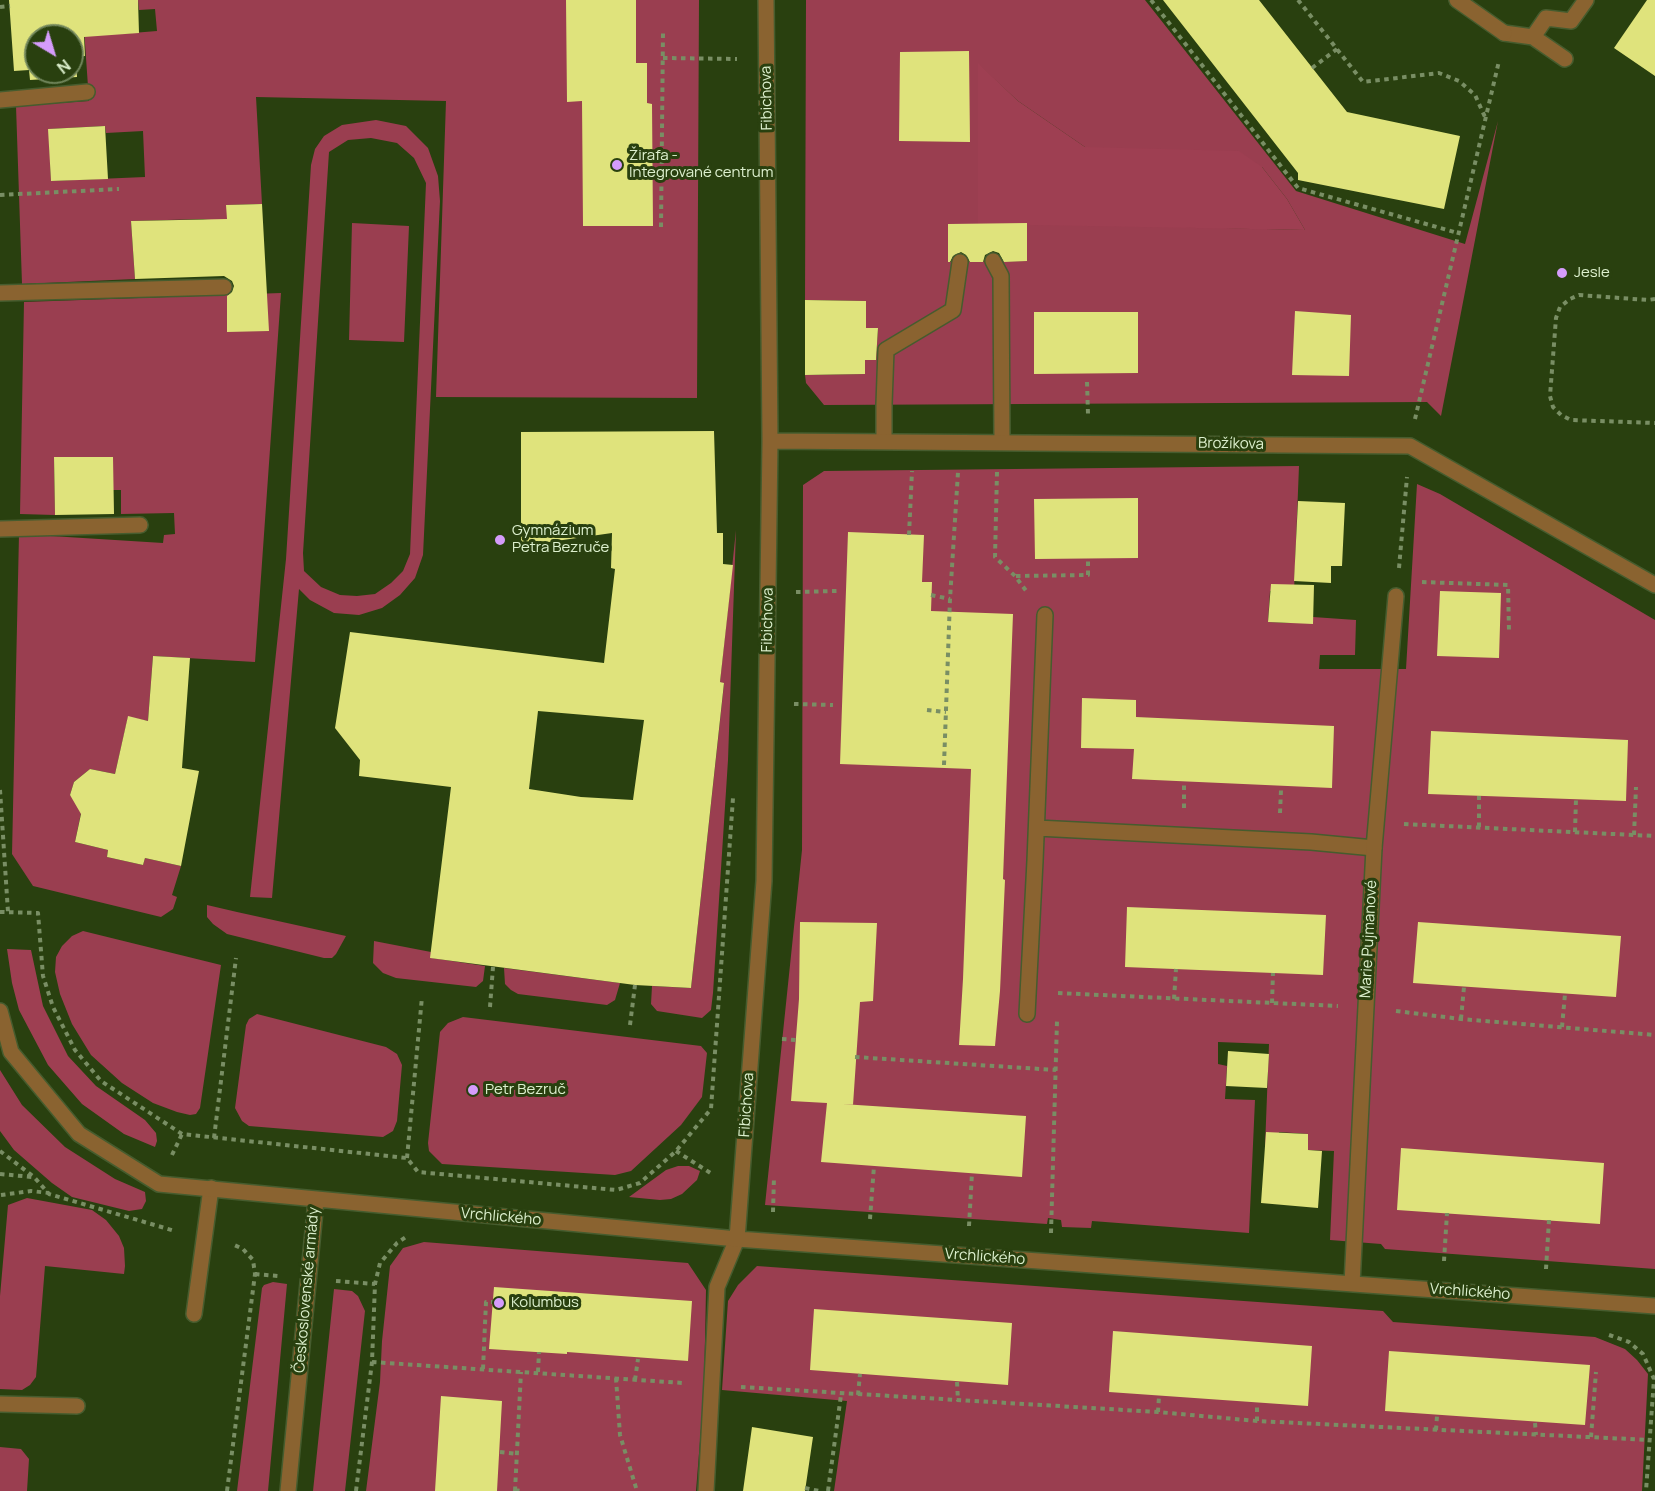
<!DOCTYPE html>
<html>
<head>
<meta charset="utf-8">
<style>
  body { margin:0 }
  #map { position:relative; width:1655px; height:1491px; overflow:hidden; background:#29400f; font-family:Manrope,sans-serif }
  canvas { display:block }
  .north { position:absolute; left:24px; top:24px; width:60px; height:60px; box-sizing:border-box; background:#29400f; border:2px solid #71865b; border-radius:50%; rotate:142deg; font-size:16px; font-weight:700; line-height:24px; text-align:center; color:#ddf0ce }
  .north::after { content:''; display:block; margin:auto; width:21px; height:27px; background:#d59cfb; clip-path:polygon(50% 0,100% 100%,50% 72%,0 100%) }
</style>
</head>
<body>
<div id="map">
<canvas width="1655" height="1491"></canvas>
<div class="north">N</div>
</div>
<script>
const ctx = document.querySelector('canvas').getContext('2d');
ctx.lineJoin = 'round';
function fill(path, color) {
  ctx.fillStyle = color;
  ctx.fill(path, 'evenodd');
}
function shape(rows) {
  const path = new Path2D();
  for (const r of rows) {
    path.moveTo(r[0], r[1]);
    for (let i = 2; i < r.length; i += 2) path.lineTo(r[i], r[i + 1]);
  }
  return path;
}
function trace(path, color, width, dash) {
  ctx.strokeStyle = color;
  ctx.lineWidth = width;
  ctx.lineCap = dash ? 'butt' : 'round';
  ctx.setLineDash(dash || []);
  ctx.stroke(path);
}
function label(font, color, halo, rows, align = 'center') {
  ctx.font = font + ' Manrope,sans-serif';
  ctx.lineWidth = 6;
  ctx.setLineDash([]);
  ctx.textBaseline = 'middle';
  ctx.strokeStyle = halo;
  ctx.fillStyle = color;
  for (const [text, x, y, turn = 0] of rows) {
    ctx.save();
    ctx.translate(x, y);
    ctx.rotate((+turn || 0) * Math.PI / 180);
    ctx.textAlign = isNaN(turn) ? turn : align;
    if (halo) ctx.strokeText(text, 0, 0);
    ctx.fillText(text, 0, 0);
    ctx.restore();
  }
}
const green = shape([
  [82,0,120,34,157,31,155,9,139,10,138,0,699,0,697,398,436,397,446,101,256,97,262,204,227,205,227,222,203,219,131,221,135,279,22,284,16,106,89,101],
  [105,126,106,133,143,131,145,177,51,181,49,129],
  [806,0,1145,0,1296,191,1465,244,1498,121,1441,416,1427,402,824,405,806,383,805,375,865,374,865,360,876,359,878,329,866,328,865,301,805,300],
  [978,64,1018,101,1085,147,1132,188,1262,167,1287,199,1305,230,1027,223,1026,261,949,262,948,224,978,224],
  [376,120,406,126,428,148,438,176,440,201,423,555,415,578,400,595,382,608,359,615,334,613,310,600,299,589,272,898,250,897,286,559,311,165,315,149,324,136,342,125],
  [371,138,397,143,414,158,426,183,410,554,403,571,391,583,375,594,357,596,340,595,321,587,304,571,303,553,329,152,348,140],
  [352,223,409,226,404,342,349,340],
  [281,293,255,662,153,656,148,721,128,717,115,774,90,769,74,782,70,795,82,808,75,842,108,850,107,857,143,865,145,858,181,866,172,895,177,897,173,909,161,917,33,886,12,854,19,534,163,543,164,535,175,534,174,513,121,514,121,490,113,490,113,457,54,457,55,515,20,514,24,302],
  [1299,466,1294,592,1270,591,1268,622,1289,623,1313,617,1356,620,1355,655,1320,655,1319,669,1406,669,1417,484,1440,494,1655,620,1655,1269,1385,1249,1381,1244,1330,1240,1334,1151,1308,1150,1308,1134,1279,1132,1277,1148,1265,1147,1269,1044,1218,1042,1218,1064,1227,1066,1225,1099,1255,1100,1249,1233,1092,1221,1091,1228,1062,1227,1061,1220,1048,1218,1047,1224,765,1205,802,850,803,485,824,471],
  [736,530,728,760,713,993,711,1010,702,1018,657,1011,651,1004,652,986,691,988,724,684,720,682],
  [207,905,237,912,346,936,336,954,332,958,324,958,227,934,213,924,207,917],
  [83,931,221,965,200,1108,196,1114,190,1115,177,1112,153,1103,122,1083,91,1055,72,1024,60,994,55,972,56,957,62,946,72,936],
  [374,941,431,952,432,958,485,966,483,981,476,987,396,978,383,973,373,963],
  [504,968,620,983,615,1000,607,1005,518,994,511,990,505,984],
  [257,1014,386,1047,397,1054,402,1065,397,1121,393,1131,383,1137,249,1126,242,1121,235,1108,246,1025,249,1019],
  [463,1017,701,1046,707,1053,702,1097,681,1125,631,1171,615,1175,442,1164,429,1151,428,1143,440,1032,448,1023],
  [0,1070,22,1105,65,1147,115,1179,145,1192,146,1201,142,1209,129,1211,72,1197,52,1183,14,1150,0,1131],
  [678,1166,689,1166,700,1171,697,1180,682,1194,671,1199,660,1200,629,1197,666,1170],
  [27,1198,92,1210,106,1220,119,1236,124,1248,125,1266,124,1274,45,1266,36,1377,30,1385,22,1390,0,1389,0,1296,8,1205],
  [424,1242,688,1263,706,1290,704,1391,696,1491,366,1491,380,1382,382,1341,390,1266,403,1248],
  [757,1266,1383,1311,1393,1322,1595,1337,1625,1349,1637,1360,1648,1374,1642,1491,834,1491,847,1401,722,1390,728,1301,738,1285],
  [273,1282,287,1284,268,1491,237,1491,262,1288,264,1285],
  [334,1289,352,1291,358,1296,365,1311,345,1491,313,1491],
  [0,1447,21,1449,29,1459,27,1491,0,1491]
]);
const forest = shape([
  [978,63,1018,101,1085,147,1239,151,1262,167,1287,199,1305,230,978,224],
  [7,949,31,950,43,1006,68,1056,96,1086,145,1120,156,1133,157,1141,155,1147,124,1134,82,1104,48,1065,19,1010,12,983]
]);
const building = shape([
  [9,0,138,0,139,33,84,37,85,56,76,57,77,77,30,80,29,70,14,71],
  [36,36,72,36,72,72,36,72],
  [566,0,636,0,636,63,647,63,647,103,652,104,653,226,583,226,582,101,567,102],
  [1163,0,1259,0,1347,112,1460,136,1444,209,1298,180,1298,173],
  [1647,0,1655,0,1655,76,1614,48],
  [969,51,970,142,899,141,900,52],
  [105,126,108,179,51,181,48,129],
  [262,204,269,331,227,332,227,296,232,292,234,286,232,281,224,276,135,279,131,221,227,219,226,205],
  [1027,223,1027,261,1004,262,999,253,993,251,985,255,983,262,970,262,966,255,961,252,953,256,950,262,948,262,948,224],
  [805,300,866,301,866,328,878,328,876,360,865,360,865,374,805,375],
  [1295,311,1351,315,1349,376,1292,375],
  [1034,312,1138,312,1138,373,1034,374],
  [714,431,717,533,723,533,723,564,733,565,720,682,724,683,691,988,635,985,430,958,451,787,359,776,360,760,335,728,350,632,604,663,615,569,611,568,612,533,521,546,521,432],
  [538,711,644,720,633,800,581,797,529,789],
  [54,457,113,457,114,514,55,515],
  [1138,498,1138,558,1035,559,1034,499],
  [1298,501,1345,503,1342,566,1331,566,1331,583,1294,581],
  [848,532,924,535,922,582,932,582,931,611,1013,614,1003,879,1005,880,1000,991,995,1046,959,1045,963,979,971,769,840,764],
  [1271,584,1314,585,1313,624,1268,622],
  [1440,591,1501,593,1499,658,1437,656],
  [153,656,190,658,182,768,199,771,181,866,145,858,143,865,107,857,108,850,75,842,81,814,70,795,74,782,90,769,115,774,128,716,148,721],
  [1082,698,1136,700,1136,717,1334,726,1332,788,1132,779,1134,749,1081,748],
  [1431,731,1628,740,1626,801,1428,794],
  [1127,907,1326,915,1323,975,1125,967],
  [800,922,877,923,873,1001,860,1002,853,1105,842,1104,1026,1116,1022,1177,821,1162,827,1103,791,1101,799,999],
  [1418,922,1621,936,1616,997,1413,983],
  [1228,1051,1269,1054,1267,1088,1226,1086],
  [1266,1132,1308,1134,1308,1150,1322,1151,1318,1208,1261,1203],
  [1401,1148,1604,1163,1600,1224,1397,1210],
  [494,1287,692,1301,688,1361,567,1352,567,1354,489,1349],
  [814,1309,1012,1323,1008,1385,810,1370],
  [1113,1331,1312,1346,1308,1406,1109,1392],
  [1389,1351,1590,1365,1585,1425,1385,1411],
  [441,1396,502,1401,497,1491,435,1491],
  [752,1427,813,1437,805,1491,743,1491]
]);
const path = shape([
  [1151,0,1298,188,1458,233],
  [1298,0,1363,82,1439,73,1459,81,1475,95,1485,117],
  [0,7,10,6],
  [663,58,737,59],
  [1312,68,1337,49],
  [0,195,119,189],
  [661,227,663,32],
  [1655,299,1648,300,1579,295,1570,299,1560,307,1556,318,1550,396,1553,407,1561,415,1571,420,1655,423],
  [1087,382,1088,414],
  [1415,419,1499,61],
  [997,472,995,557,1015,576,1027,592],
  [909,535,912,471],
  [1399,568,1407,477],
  [1016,576,1088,575,1088,559],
  [1422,582,1508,585,1509,631],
  [796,592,837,591],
  [931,595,950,599],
  [794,704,833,705],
  [927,710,946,712],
  [944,765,950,599,958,472],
  [0,790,8,912],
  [1184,808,1184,781],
  [1280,813,1281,790],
  [1404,824,1655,836],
  [1479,827,1479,796],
  [1575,832,1576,799],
  [1634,835,1636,787],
  [0,912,38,913,43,976,53,1007,75,1050,101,1081,182,1134,407,1158,418,1172,616,1190,640,1183,676,1151,711,1109,733,798],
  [1058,993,1338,1006],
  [1174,999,1176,969],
  [1272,1003,1273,973],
  [490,1007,493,967],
  [1396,1011,1461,1019,1655,1035],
  [1461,1019,1464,987],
  [630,1025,635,985],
  [1562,1027,1565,994],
  [782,1039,796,1040],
  [855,1057,1056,1070],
  [214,1138,236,958],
  [0,1151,34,1177,49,1194,175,1231],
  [676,1151,712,1174],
  [172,1155,182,1134],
  [407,1158,422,997],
  [0,1174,32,1177],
  [1,1195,31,1191,49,1193],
  [773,1212,774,1177],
  [870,1219,874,1166],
  [969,1226,972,1173],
  [1051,1233,1057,1021],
  [1444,1261,1447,1213],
  [1546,1269,1549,1220],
  [255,1274,278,1276],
  [336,1281,375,1284],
  [1609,1335,1629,1342,1643,1354,1654,1379,1646,1491],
  [372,1362,683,1383],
  [483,1369,486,1302,493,1302],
  [538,1372,539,1352],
  [616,1378,620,1435,637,1491],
  [635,1380,638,1359],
  [957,1382,958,1401],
  [741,1387,1158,1412,1257,1421,1650,1440],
  [858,1395,860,1374],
  [1158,1412,1159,1396],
  [1257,1421,1257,1403],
  [1535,1423,1536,1435],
  [1436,1430,1437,1416],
  [1591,1437,1596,1372],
  [500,1452,517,1454],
  [805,1488,819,1491],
  [515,1490,521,1491],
  [227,1491,255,1274,253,1260,243,1249,232,1244],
  [356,1491,372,1362,375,1284,380,1263,397,1243,406,1237],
  [515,1491,521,1372],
  [828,1491,841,1395]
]);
const lane = shape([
  [1504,33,1533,37,1546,18,1571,21,1586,0],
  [1533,37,1565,59],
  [0,100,87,92],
  [993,261,1001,276,1002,441],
  [0,293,224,287],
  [884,441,884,404,886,350,953,310,960,262],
  [0,529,140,525],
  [1037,828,1311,842,1374,848],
  [1027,1014,1035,861,1045,615],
  [194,1314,211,1188],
  [0,1404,77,1406],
  [706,1491,717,1287,737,1239]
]);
const street = shape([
  [1457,0,1504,33],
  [770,441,1410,446,1655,585],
  [0,1011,11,1052,79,1134,159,1184,737,1239,1655,1306],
  [737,1239,764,881,770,441,766,0],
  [1352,1284,1374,848,1396,596],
  [288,1491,316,1200]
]);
const markers = [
  [617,165,6,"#d59cfb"],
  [1562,273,6,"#d59cfb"],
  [500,540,6,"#d59cfb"],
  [473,1090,6,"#d59cfb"],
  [499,1303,6,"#d59cfb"]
];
const streetNames = [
  ["Fibichova",767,98,-91],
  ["Brožíkova",1231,444,1],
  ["Fibichova",768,620,-89],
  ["Marie Pujmanové",1369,939,-87],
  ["Fibichova",747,1105,-86],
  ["Vrchlického",501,1217,5],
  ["Vrchlického",985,1257,4],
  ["Československé armády",307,1290,-85],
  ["Vrchlického",1470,1292,4]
];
const poiNames = [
  ["Žirafa -",629,156],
  ["Integrované centrum",629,173],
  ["Jesle",1574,273],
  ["Gymnázium",512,531],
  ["Petra Bezruče",512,548],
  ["Petr Bezruč",485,1090],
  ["Kolumbus",511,1303]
];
fill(green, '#9a3e50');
fill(forest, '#9e3f52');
fill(building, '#dfe37c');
trace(lane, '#465c2e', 18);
trace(street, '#465c2e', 18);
trace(path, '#798e64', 4, [4.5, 4.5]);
trace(lane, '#8a6330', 15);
trace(street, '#8a6330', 15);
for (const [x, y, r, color] of markers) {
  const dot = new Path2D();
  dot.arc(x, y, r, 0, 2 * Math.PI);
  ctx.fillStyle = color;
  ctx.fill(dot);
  trace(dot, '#29400f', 2);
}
label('15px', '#ddf0ce', '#29400f', streetNames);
label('15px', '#ddf0ce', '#29400f', poiNames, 'left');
</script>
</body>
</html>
